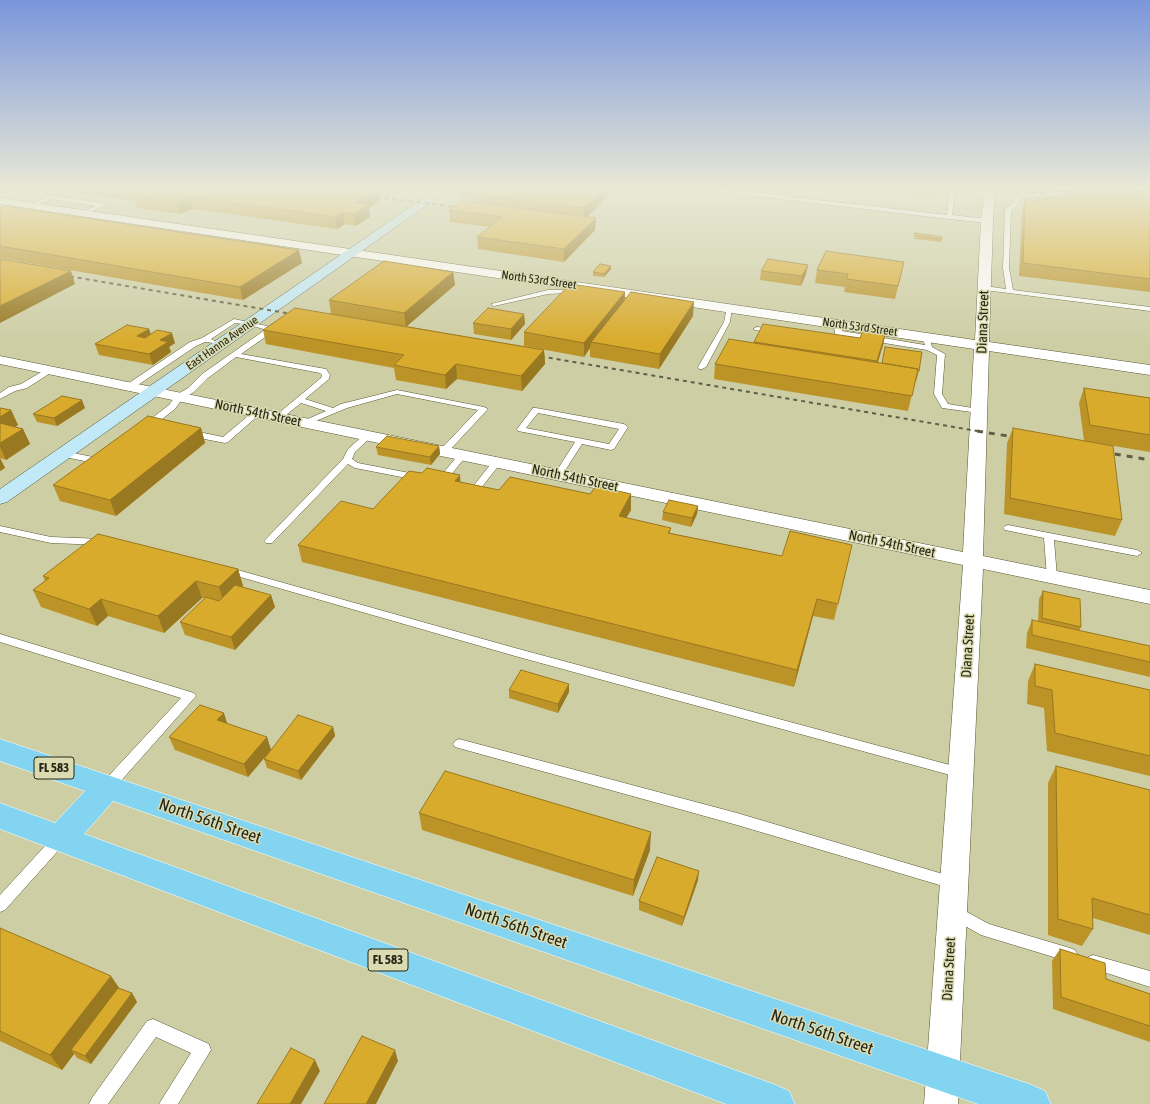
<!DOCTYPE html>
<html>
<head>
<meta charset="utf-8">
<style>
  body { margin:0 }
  canvas { display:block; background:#cecea5 }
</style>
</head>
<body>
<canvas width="1150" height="1104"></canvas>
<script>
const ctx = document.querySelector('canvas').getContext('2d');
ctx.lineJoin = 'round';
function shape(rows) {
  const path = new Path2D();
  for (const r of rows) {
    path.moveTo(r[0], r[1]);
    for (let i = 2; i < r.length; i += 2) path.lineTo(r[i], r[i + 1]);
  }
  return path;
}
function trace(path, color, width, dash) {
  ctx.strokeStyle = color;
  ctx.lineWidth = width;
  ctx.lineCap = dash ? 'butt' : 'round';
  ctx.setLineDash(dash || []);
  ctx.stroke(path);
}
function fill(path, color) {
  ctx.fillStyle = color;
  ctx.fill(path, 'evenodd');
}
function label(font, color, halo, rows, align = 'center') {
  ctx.font = font + ' "Asap Condensed",sans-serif';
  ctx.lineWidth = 3;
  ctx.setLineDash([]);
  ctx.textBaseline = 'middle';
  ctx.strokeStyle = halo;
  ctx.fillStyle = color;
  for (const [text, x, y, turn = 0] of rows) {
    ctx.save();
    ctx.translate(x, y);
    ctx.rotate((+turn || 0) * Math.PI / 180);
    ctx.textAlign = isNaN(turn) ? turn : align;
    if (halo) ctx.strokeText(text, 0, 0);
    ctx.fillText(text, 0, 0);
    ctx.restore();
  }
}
const lane = shape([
  [0,188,9,188,0,192,0,188],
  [702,188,716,188,947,215,950,188,955,188,952,215,987,219,990,221,987,223,949,219,705,190,702,188],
  [1142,188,1150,188,1150,190,1145,190,1142,188],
  [1071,191,1088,194,1085,196,1071,195,1022,197,1017,205,1011,210,1009,268,1013,290,1150,307,1150,311,985,290,982,288,985,286,1006,289,1003,268,1005,210,1013,203,1018,195,1071,191],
  [51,195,102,203,105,205,83,215,81,214,81,212,96,206,52,199,34,206,29,205,51,195],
  [569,284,574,285,567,293,548,294,494,306,491,304,548,290,563,290,569,284],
  [727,307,732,308,730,322,706,367,702,369,699,369,698,367,724,322,727,307],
  [234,319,267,326,271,329,268,335,241,354,326,369,330,375,329,379,305,399,333,408,341,404,397,390,484,407,488,409,447,453,444,454,441,453,440,451,441,449,478,410,397,394,347,408,306,425,302,423,303,421,326,411,301,403,281,419,275,419,274,417,321,378,322,375,320,373,236,357,208,378,194,392,182,399,175,409,149,429,143,429,142,427,143,425,169,405,176,395,188,388,202,374,262,332,263,329,250,325,235,323,211,339,215,341,214,343,205,342,196,346,132,389,126,389,126,385,190,342,202,338,234,319],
  [838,322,842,324,842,331,925,345,922,337,926,335,929,335,932,347,945,354,942,394,948,404,979,409,983,411,979,413,942,408,934,394,937,355,927,350,835,335,834,324,838,322],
  [757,327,774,329,778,331,774,333,755,330,753,329,757,327],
  [48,368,54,368,55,370,27,388,15,391,0,399,0,393,9,387,21,384,48,368],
  [533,408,536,408,624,424,628,427,614,449,611,450,582,444,561,477,558,478,554,475,575,442,518,431,517,429,533,408],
  [538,413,619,429,609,444,526,428,538,413],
  [254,411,257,411,261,413,228,442,225,443,189,436,185,433,189,430,223,437,254,411],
  [368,433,372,436,355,452,352,459,358,463,420,475,422,477,420,479,417,480,355,468,348,464,272,543,266,543,264,541,266,539,343,459,348,449,365,434,368,433],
  [63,451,98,458,101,457,105,460,99,464,60,456,59,454,63,451],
  [463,452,467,455,450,476,437,481,434,480,432,478,434,476,444,472,460,453,463,452],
  [497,459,500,460,501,462,500,464,473,498,467,498,465,496,467,494,494,460,497,459],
  [1008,525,1137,550,1142,553,1137,556,1054,540,1057,577,1052,580,1047,577,1044,538,1005,530,1003,528,1005,526,1008,525],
  [0,526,51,537,103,539,108,542,103,545,51,543,0,532,0,526],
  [227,567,515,648,961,768,966,769,967,773,966,777,961,778,515,656,223,572,222,570,223,568,227,567],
  [0,634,194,693,196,696,112,791,107,792,102,791,100,787,102,783,181,698,0,642,0,634],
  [459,739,737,813,953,877,958,878,960,883,958,888,953,889,737,825,455,747,453,744,455,741,459,739],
  [60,833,65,835,67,839,65,843,5,910,0,912,0,895,55,835,60,833],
  [956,906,989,924,1070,948,1075,950,1078,955,1075,960,1070,962,981,935,951,918,949,913,951,908,956,906],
  [1093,955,1150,971,1150,987,1088,967,1085,962,1088,957,1093,955],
  [153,1019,209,1044,211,1050,178,1104,159,1104,191,1053,156,1037,108,1104,89,1104,92,1098,147,1021,153,1019]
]);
const street = shape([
  [985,188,995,188,993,221,989,342,1150,365,1150,375,989,351,983,556,1150,590,1150,604,983,569,958,1104,924,1104,963,565,0,364,0,356,963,552,974,349,0,204,0,198,975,340,981,221,985,188]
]);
const secondary = shape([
  [438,188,451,188,7,502,0,504,0,489,438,188]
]);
const primary = shape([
  [0,739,1032,1085,1045,1091,1051,1104,978,1104,113,801,84,834,776,1085,789,1091,795,1104,726,1104,0,829,0,803,55,823,85,791,0,761,0,739]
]);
const railFar1 = shape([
  [1009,188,1045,194],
  [1038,188,1084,193],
  [369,196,464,208],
  [62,275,298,315],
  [533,355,983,432]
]);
const rail = shape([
  [977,431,1020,438],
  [1103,452,1150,460]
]);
const wall = shape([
  [44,188,390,188,379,194,380,201,369,208,370,217,356,226,345,224,337,229,193,209,180,214,137,208,135,201],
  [461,188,611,188,611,193,587,217,596,218,595,230,564,262,478,249,477,237,489,227,450,222,449,210,471,202,470,199,462,198],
  [860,188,905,188,904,193],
  [914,188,935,188,933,196,913,194],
  [1074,188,1108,188,1150,192,1150,292,1019,276,1022,211,1025,199,1038,201,1039,198,1045,198,1046,196,1063,198,1065,193,1072,194],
  [0,208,302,263,243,300,0,258],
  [915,233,942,239,941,242,914,239],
  [904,262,895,299,844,292,845,287,815,283,817,270],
  [611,266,611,269,604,277,593,276,593,272],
  [761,271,806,274,801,286,760,280],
  [453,272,455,285,406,326,544,350,545,364,522,391,457,379,446,389,396,380,394,368,266,344,263,330,331,314,329,300],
  [625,292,625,300,693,316,659,369,590,357,590,348,584,357,524,346,524,332],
  [524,314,525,324,511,340,474,334,473,323],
  [149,329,151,334,175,343,169,347,171,352,153,365,99,355,95,344],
  [886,331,883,345,878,363,919,371,916,382,915,382,908,411,714,379,715,364,754,343,754,342,860,338],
  [1084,388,1150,398,1150,452,1084,441,1079,403],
  [0,408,11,410,18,425,15,427,23,429,30,444,6,460,0,458,5,468,0,471],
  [85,408,57,426,37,422,33,414],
  [201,428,205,443,116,516,60,501,53,485],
  [1013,428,1122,520,1115,536,1004,514,1007,443],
  [439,446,440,454,431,465,378,455,376,447],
  [461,482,499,490,631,510,626,518,671,528,670,533,782,556,852,545,834,620,813,616,794,687,302,562,298,545,373,509],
  [698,506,697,514,691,527,662,520,663,512],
  [238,569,243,586,242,587,271,595,275,607,235,650,185,635,180,622,205,598,202,598,164,633,108,616,97,626,41,607,33,590,45,581,43,576],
  [1043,591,1081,627,1079,631,1150,646,1150,677,1026,648,1027,633,1032,620,1038,622,1039,599],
  [1035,664,1150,690,1150,776,1047,751,1044,708,1027,704,1028,681],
  [509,690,569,692,558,713,509,698],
  [333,727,335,736,301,780,267,768,264,759],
  [169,737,267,737,271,750,248,777,175,750],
  [1056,766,1150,790,1150,935,1093,918,1093,929,1082,946,1048,935,1048,783],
  [419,813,650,850,633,896,422,830],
  [698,880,682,926,639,910,639,901],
  [0,928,119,988,132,993,137,1002,91,1064,77,1058,74,1054,62,1070,0,1041],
  [1060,949,1106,979,1150,994,1150,1042,1053,1009,1052,961]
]);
const shadedWall = shape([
  [379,188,390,188,380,194],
  [605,188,611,188,611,193,584,220,584,208],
  [379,190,380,201,369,208,370,217,356,226,354,214,356,203],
  [190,197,193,209,180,214,177,203],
  [343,212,345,224,337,229,335,217],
  [596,218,595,230,564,262,564,249],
  [299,250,302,263,243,300,240,287],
  [808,265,806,274,801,286,802,276],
  [611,266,611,269,604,277,604,274],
  [71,271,75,284,0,323,0,306],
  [453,272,455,285,406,327,404,313],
  [625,292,624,306,591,342,590,348,584,357,584,343],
  [694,302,693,316,659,369,660,354],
  [524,314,525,324,511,340,511,329],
  [149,329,152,339,137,336],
  [886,331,883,345,873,376,877,361],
  [172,333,175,343,169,347,171,352,153,365,149,354,160,340],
  [544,350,545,364,522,391,521,376],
  [456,364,457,379,446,389,445,375],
  [82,400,85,408,57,426,54,418],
  [11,410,18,425,0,436,0,417],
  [201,428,205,443,116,516,110,500],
  [23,429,30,444,6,460,0,447,0,443],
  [439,446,440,454,431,465,430,457],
  [0,458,5,468,0,471],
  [460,475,461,491,455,481],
  [631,494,631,510,618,532,619,516],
  [698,506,697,514,691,527,692,518],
  [238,569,243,586,224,604,219,587],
  [196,581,202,598,164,633,158,616],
  [271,595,275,607,235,650,231,637],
  [101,599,108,616,97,626,89,609],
  [817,599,813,616,794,687,797,670],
  [569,684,569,692,558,713,558,704],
  [224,713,228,726,217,720],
  [333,727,335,736,301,780,298,771],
  [267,737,271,750,248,777,244,764],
  [651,832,650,850,633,896,634,880],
  [699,871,698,880,682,926,684,917],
  [111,976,122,992,71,1050,74,1054,62,1070,50,1055],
  [132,993,137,1002,91,1064,85,1056],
  [395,1050,398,1061,376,1104,366,1104],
  [315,1060,320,1071,301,1104,290,1104]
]);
const building = shape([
  [119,188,360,188,379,190,356,203,369,205,354,214,343,212,335,217,190,197,177,203,134,196,145,191,119,188],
  [470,188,605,188,584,208,470,194,477,189,470,188],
  [914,188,935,188,935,190,914,188],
  [1075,188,1108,188,1150,192,1150,279,1023,263,1025,199,1038,201,1039,198,1046,199,1046,196,1065,198,1065,193,1076,194,1075,188],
  [463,201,596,218,564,249,477,237,502,217,449,210,463,201],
  [5,206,299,250,240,287,0,246,0,208,5,206],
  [915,233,942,237,942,239,914,235,915,233],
  [826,251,904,262,898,286,847,279,848,274,817,270,826,251],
  [0,259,71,271,0,306,0,259],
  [768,259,808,265,802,276,761,271,768,259],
  [384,261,453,272,404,313,329,300,384,261],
  [600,264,611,266,604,274,593,272,600,264],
  [570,284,625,292,584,343,524,332,570,284],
  [631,292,694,302,660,354,591,342,631,292],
  [295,308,544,350,521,376,456,364,445,375,394,365,404,355,263,330,295,308],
  [488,308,524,314,511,329,473,323,488,308],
  [763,324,860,338,864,328,886,331,877,361,754,342,763,324],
  [127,325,149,329,137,336,145,338,157,330,172,333,160,340,168,342,149,354,95,344,127,325],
  [729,339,918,369,912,396,715,364,729,339],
  [885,347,922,352,919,371,917,371,918,369,882,363,885,347],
  [1084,388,1150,398,1150,435,1090,425,1084,388],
  [62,396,82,400,54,418,33,414,62,396],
  [0,408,11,410,0,417,0,408],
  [148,416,201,428,110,500,53,485,148,416],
  [0,423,23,429,0,443,0,423],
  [1013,428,1113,446,1122,520,1010,498,1013,428],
  [387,436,439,446,430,457,376,447,387,436],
  [427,468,460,475,455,481,499,490,510,477,590,494,596,486,631,494,619,516,671,528,668,533,782,556,790,531,852,545,838,604,817,599,797,670,298,545,341,501,373,509,409,471,422,473,427,468],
  [669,500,698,506,692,518,663,512,669,500],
  [98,534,238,569,219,587,196,581,158,616,101,599,89,609,33,590,49,578,43,576,98,534],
  [235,585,271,595,231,637,180,622,206,597,219,601,235,585],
  [1043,591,1080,599,1081,627,1042,618,1043,591],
  [1032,620,1150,646,1150,662,1032,635,1032,620],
  [1035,664,1150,690,1150,756,1055,733,1052,690,1035,686,1035,664],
  [521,670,569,684,558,704,509,690,521,670],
  [200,705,224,713,217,720,267,737,244,764,169,737,200,705],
  [298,715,333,727,298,771,264,759,298,715],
  [1056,766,1150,790,1150,915,1092,898,1093,929,1058,919,1056,766],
  [445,771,651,832,634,880,419,813,445,771],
  [657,857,699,871,684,917,639,901,657,857],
  [0,928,111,976,50,1055,0,1031,0,928],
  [1060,949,1105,963,1106,979,1150,994,1150,1026,1061,997,1060,949],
  [118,988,132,993,85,1056,71,1050,118,988],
  [362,1036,395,1050,366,1104,324,1104,362,1036],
  [291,1048,315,1060,290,1104,257,1104,291,1048]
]);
const farStreetnames = [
  ["North 53rd Street",539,280,8],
  ["North 53rd Street",860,327,8],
  ["East Hanna Avenue",222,343,-35]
];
const shields = [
  [54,768,40],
  [388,960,40]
];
const shieldNames = [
  ["FL 583",54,768],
  ["FL 583",388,960]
];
const streetNames = [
  ["Diana Street",983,322,-88],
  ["North 54th Street",258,413,12],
  ["North 54th Street",575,478,12],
  ["North 54th Street",892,544,12],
  ["Diana Street",968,646,-87],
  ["Diana Street",949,969,-87]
];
const nearStreetnames = [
  ["North 56th Street",210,821,19],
  ["North 56th Street",516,926,19],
  ["North 56th Street",822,1032,19]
];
trace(lane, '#575631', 1);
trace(street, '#575631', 1);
trace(secondary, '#575631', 1);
trace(primary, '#fff', 1);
fill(lane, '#fff');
fill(street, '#fff');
fill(secondary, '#c1e9f8');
fill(primary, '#82d4f1');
trace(railFar1, '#5f5f47', 2, [4, 4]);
trace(rail, '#5f5f47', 3, [6, 6]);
fill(wall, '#bb9327');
fill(shadedWall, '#987820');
fill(building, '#d9ab2d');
trace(building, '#987820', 1);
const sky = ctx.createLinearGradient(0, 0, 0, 342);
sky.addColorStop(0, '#7a96db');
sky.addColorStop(0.55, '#e9e9d6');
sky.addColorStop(1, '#e9e9d600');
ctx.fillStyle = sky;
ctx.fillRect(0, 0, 1150, 342);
label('12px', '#272717', '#dbdbb2', farStreetnames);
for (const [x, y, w] of shields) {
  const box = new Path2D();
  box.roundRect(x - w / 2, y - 11, w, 22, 3);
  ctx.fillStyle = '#dbdbb2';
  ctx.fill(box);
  trace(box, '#272717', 1);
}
label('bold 13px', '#272717', null, shieldNames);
label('14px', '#272717', '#dbdbb2', streetNames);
label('17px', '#272717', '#dbdbb2', nearStreetnames);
</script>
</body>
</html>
